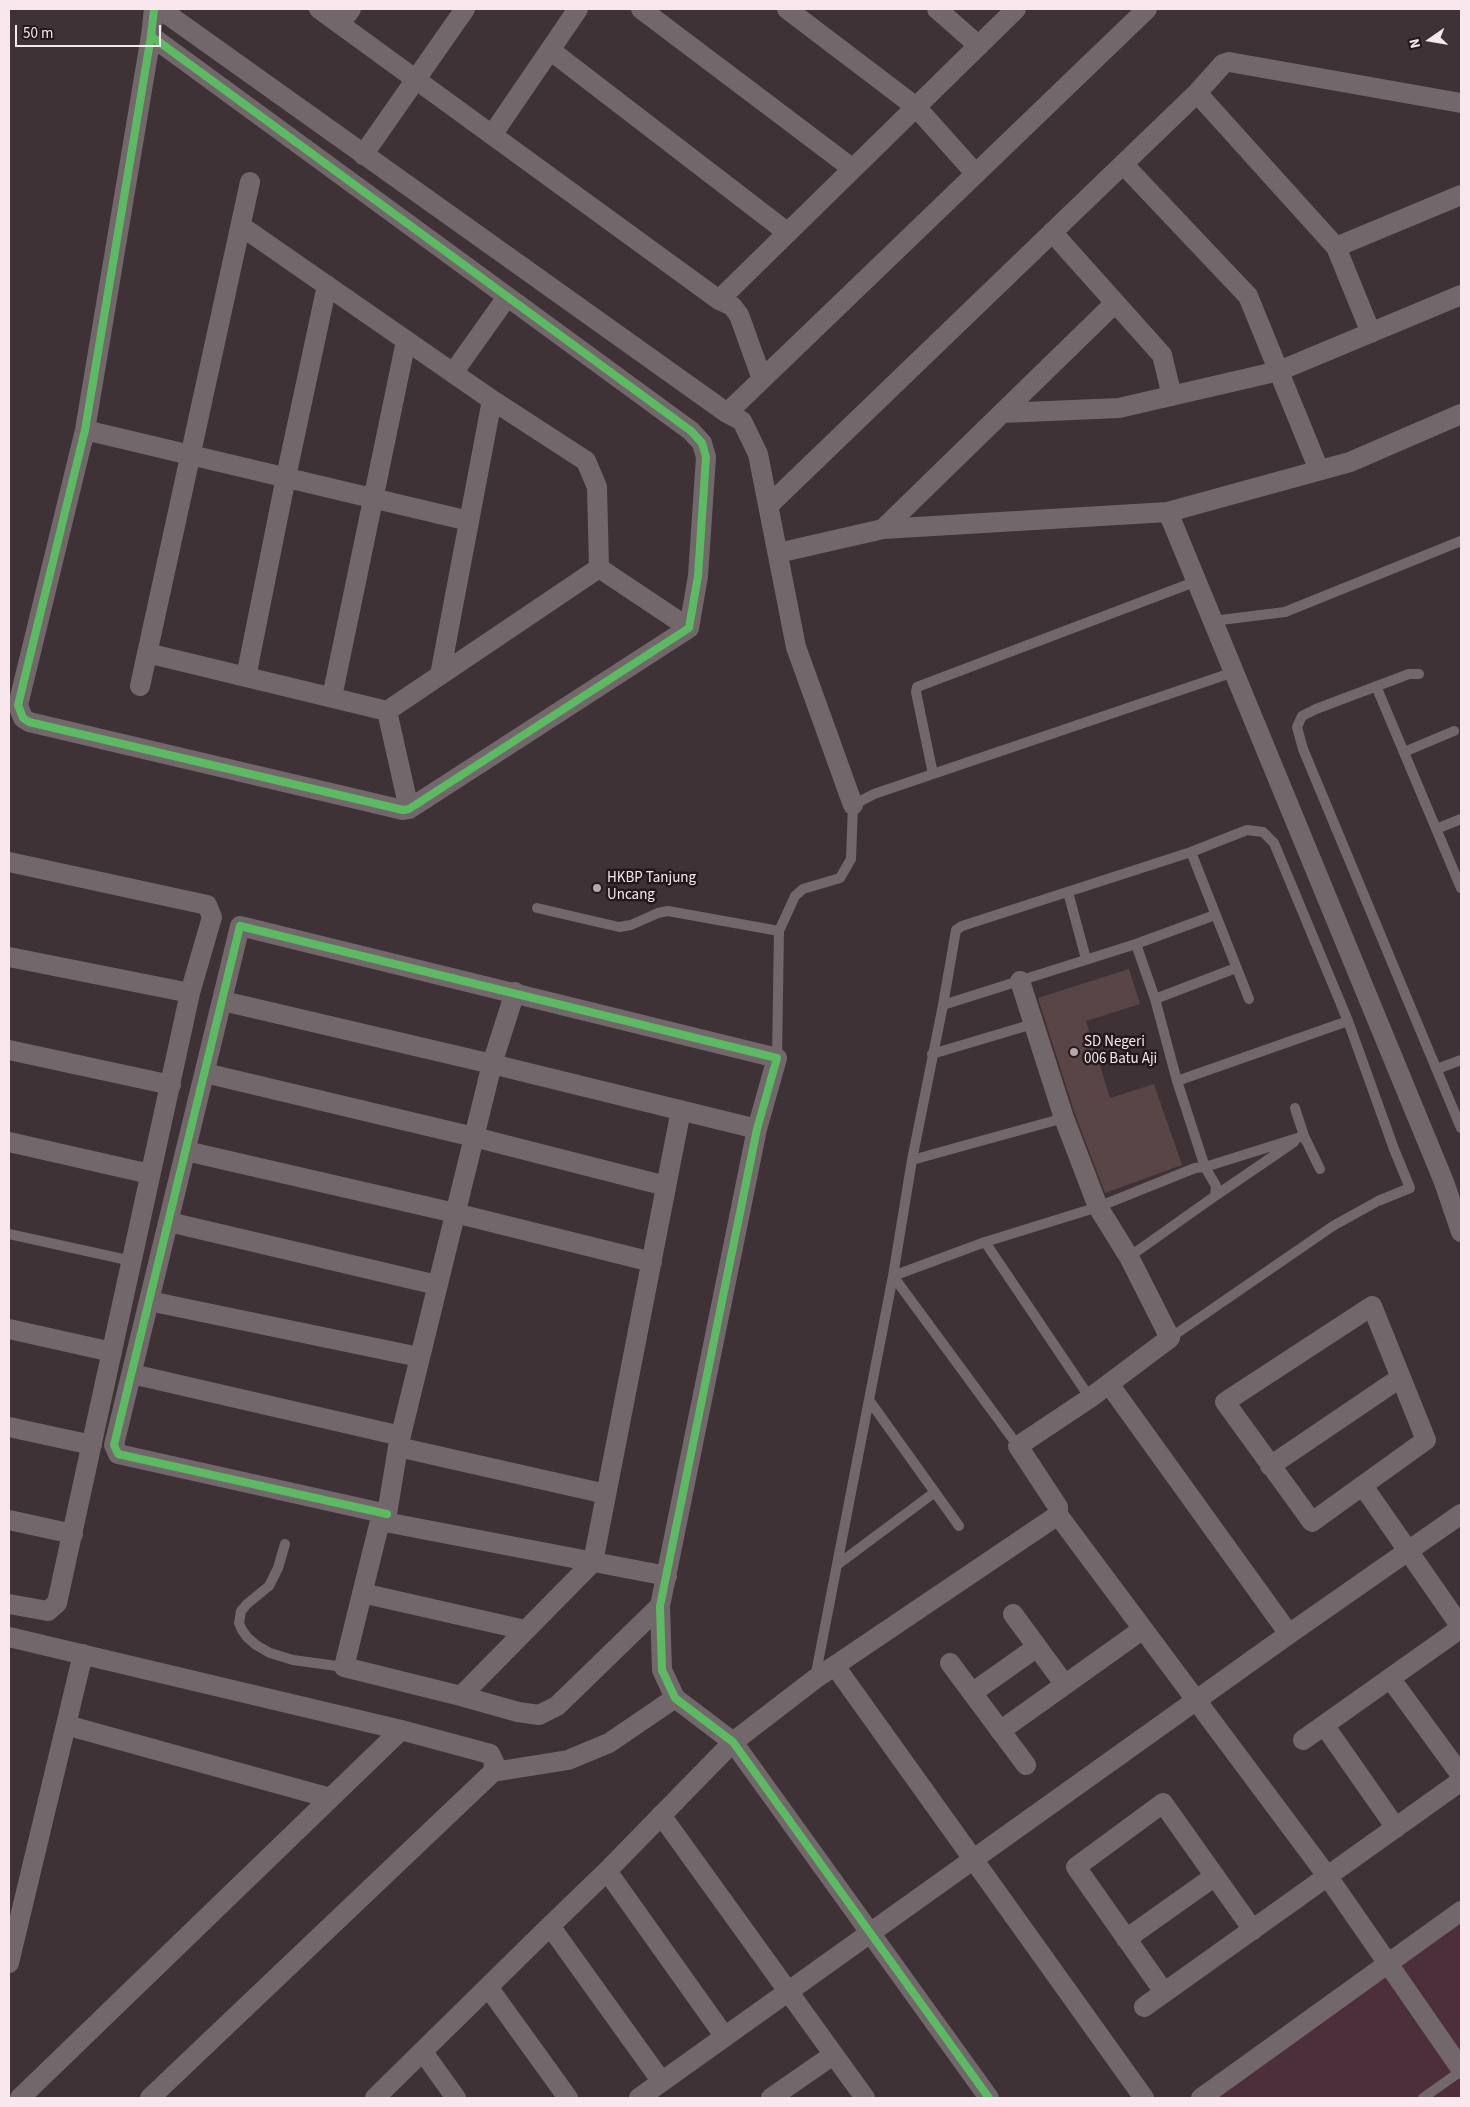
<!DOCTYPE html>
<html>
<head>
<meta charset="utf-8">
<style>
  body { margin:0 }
  #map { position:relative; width:1470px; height:2107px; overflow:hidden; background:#3e3236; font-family:"Source Sans 3",sans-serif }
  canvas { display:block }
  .frame { position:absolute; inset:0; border:10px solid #f8e8ed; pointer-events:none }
  .north { position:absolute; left:1405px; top:15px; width:50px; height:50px; -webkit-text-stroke:4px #23181c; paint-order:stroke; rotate:257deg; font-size:14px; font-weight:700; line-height:20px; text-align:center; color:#f8e8ed }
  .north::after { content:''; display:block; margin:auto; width:18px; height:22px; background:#f8e8ed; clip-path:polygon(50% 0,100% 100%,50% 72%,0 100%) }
  .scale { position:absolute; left:15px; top:25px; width:146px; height:22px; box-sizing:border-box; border:2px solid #f8e8ed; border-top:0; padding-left:6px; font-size:15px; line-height:18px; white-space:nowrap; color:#f8e8ed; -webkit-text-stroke:4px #23181c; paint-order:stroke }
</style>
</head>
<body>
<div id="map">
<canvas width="1470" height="2107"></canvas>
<div class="frame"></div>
<div class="north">N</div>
<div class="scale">50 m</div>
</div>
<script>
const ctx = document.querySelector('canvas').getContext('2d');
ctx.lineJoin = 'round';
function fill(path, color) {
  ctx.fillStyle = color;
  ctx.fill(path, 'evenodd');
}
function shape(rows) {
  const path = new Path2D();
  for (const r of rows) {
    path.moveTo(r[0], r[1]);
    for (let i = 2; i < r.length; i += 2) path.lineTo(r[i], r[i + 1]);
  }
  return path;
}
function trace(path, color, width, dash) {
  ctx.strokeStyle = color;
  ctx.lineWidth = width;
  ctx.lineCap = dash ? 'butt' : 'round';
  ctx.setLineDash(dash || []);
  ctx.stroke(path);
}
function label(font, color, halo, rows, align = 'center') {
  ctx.font = font + ' "Source Sans 3",sans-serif';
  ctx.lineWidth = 5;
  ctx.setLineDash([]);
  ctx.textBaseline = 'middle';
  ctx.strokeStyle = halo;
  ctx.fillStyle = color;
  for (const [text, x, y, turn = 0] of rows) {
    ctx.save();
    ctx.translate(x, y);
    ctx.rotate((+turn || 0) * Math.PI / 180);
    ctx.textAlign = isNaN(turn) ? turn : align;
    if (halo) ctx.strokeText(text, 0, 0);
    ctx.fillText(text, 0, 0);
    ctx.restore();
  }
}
const built = shape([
  [1461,1909,1461,2098,1199,2098]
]);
const building = shape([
  [1129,969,1140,1004,1086,1021,1110,1098,1154,1084,1182,1165,1105,1193,1075,1114,1038,998]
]);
const lane = shape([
  [1213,621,1285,612,1461,541],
  [1419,674,1409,674,1316,709,1302,716,1297,727,1303,749,1461,1128],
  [1376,686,1461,888],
  [1404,752,1454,731],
  [933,774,916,692,917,687,1197,581],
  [1436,829,1461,819],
  [1191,852,1249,999],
  [1068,892,1086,959],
  [537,908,619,927,631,925,658,913,668,911,779,931],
  [1136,944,1155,999,1177,1081,1348,1021],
  [1155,999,1236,968],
  [943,1005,1136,944,1215,915],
  [932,1054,1033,1024],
  [777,1058,779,931,795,896,803,889,840,878,851,859,853,805,874,794,933,774,1234,672],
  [1437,1069,1461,1060],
  [1177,1081,1205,1167,1304,1136],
  [1295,1108,1304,1136,1320,1169],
  [912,1160,1064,1118],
  [1215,1196,1294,1142],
  [9,1234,132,1261],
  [985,1242,1090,1398],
  [869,1400,959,1526],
  [1018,1446,893,1276,985,1242,1098,1207,1195,1168,1205,1167,1216,1186,1215,1196,1129,1257],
  [285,1544,278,1568,269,1586,247,1604,241,1611,239,1623,242,1630,247,1637,256,1645,270,1653,293,1660,344,1667],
  [837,1565,935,1492],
  [815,1678,893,1276,912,1160,943,1005,956,930,962,926,1191,852,1247,830,1263,832,1274,843,1348,1021,1394,1149,1410,1188,1378,1201,1333,1226,1170,1338],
  [1423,2098,1461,2071]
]);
const street = shape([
  [160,9,727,413,742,421,758,454,796,647,853,805],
  [319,9,719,300,732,306,739,315,762,379],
  [641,9,853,169],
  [787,9,916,107,976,174],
  [937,9,979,46],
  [340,24,351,9],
  [151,36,691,431,702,443,706,457,698,576,689,628,409,809,403,810,29,722,23,718,18,705,85,430,151,36,154,9],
  [550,50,788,233],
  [1197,93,1336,247,1371,333],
  [492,135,578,9],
  [363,155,465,9],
  [1123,164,1248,296,1319,470],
  [1052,232,1162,355,1172,396],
  [1336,247,1461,195],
  [719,300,1016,9],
  [453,373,507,297],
  [727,413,1147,9],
  [1002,413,1119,408,1279,371,1461,295],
  [85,430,469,521],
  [768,506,1197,93,1223,64,1229,62,1461,103],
  [1168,512,1444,1182,1461,1232],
  [883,529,1115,303],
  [778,553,883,529,1168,512,1350,462,1461,414],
  [599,568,689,628],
  [147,653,387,711,599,568,597,487,586,461,492,400,241,226],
  [440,675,492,400],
  [246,677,286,477,327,285],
  [140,686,250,182],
  [332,697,406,341],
  [387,711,409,809],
  [9,862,207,905,212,917,190,993,57,1603,48,1611,9,1604],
  [9,957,190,993],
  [515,992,492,1064,398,1447,387,1514,380,1521,344,1667,461,1696,518,1712,539,1715,557,1706,660,1606],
  [223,1001,492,1064,757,1129],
  [9,1050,171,1085],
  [205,1073,474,1137,666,1186],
  [9,1142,150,1174],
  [186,1151,455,1213,652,1262],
  [169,1222,437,1285],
  [149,1301,419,1357],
  [1372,1306,1426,1440,1312,1522,1225,1402,1372,1306],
  [9,1329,112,1352],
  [132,1374,401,1436],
  [1109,1384,1289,1634],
  [9,1427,92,1445],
  [398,1447,606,1494],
  [1270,1466,1400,1378],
  [1363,1486,1461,1627],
  [387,1514,118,1454,114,1445,240,926,777,1058,757,1129,660,1606,662,1670,675,1698,733,1742,989,2098],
  [1058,1515,1328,1877,1461,2069],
  [9,1520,73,1534],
  [380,1521,667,1576],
  [362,1593,525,1630],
  [1013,1614,1065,1685],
  [9,1637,401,1730,490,1754,494,1762,493,1772,150,2098],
  [950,1663,1026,1765],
  [835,1666,1144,2098],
  [1390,1678,1461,1775],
  [972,1693,1037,1647],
  [461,1696,593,1562,681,1110],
  [66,1725,330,1798],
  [1324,1725,1396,1828],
  [1000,1731,1143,1629],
  [1303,1740,1461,1628],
  [493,1772,568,1760,609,1743,675,1698],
  [661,1815,865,2098],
  [607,1871,725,2037],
  [1126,1939,1215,1876],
  [9,1963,83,1654],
  [488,1987,568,2098],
  [1164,1992,1076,1867,1163,1803,1253,1930],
  [1144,2007,1461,1781],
  [423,2052,456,2098],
  [662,2082,550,1926,607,1871,733,1742,815,1679,1058,1515,1058,1507,1018,1446,1090,1398,1170,1338,1129,1257,1098,1207,1064,1118,1020,981],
  [20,2098,401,1730],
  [375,2098,550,1926],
  [639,2098,1289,1634,1461,1514],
  [771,2098,833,2055],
  [1201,2098,1461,1911]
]);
const cycleway = shape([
  [151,36,691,431,702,443,706,457,698,576,689,628,409,809,403,810,29,722,23,718,18,705,85,430,151,36,154,9],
  [387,1514,118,1454,114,1445,240,926,777,1058,757,1129,660,1606,662,1670,675,1698,733,1742,989,2098]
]);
const markers = [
  [597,888,5,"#b7a8ad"],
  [1074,1052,5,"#b7a8ad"]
];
const poiNames = [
  ["HKBP Tanjung",607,879],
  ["Uncang",607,896],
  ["SD Negeri",1084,1043],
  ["006 Batu Aji",1084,1060]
];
fill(built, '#4c2f3a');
fill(building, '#5a4546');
trace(lane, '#72686b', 10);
trace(street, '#72686b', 20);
trace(cycleway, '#5cba63', 8);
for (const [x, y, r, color] of markers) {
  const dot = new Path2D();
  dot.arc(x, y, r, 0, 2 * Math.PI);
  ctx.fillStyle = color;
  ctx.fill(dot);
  trace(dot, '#23181c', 2);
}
label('15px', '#f8e8ed', '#23181c', poiNames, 'left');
</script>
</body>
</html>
